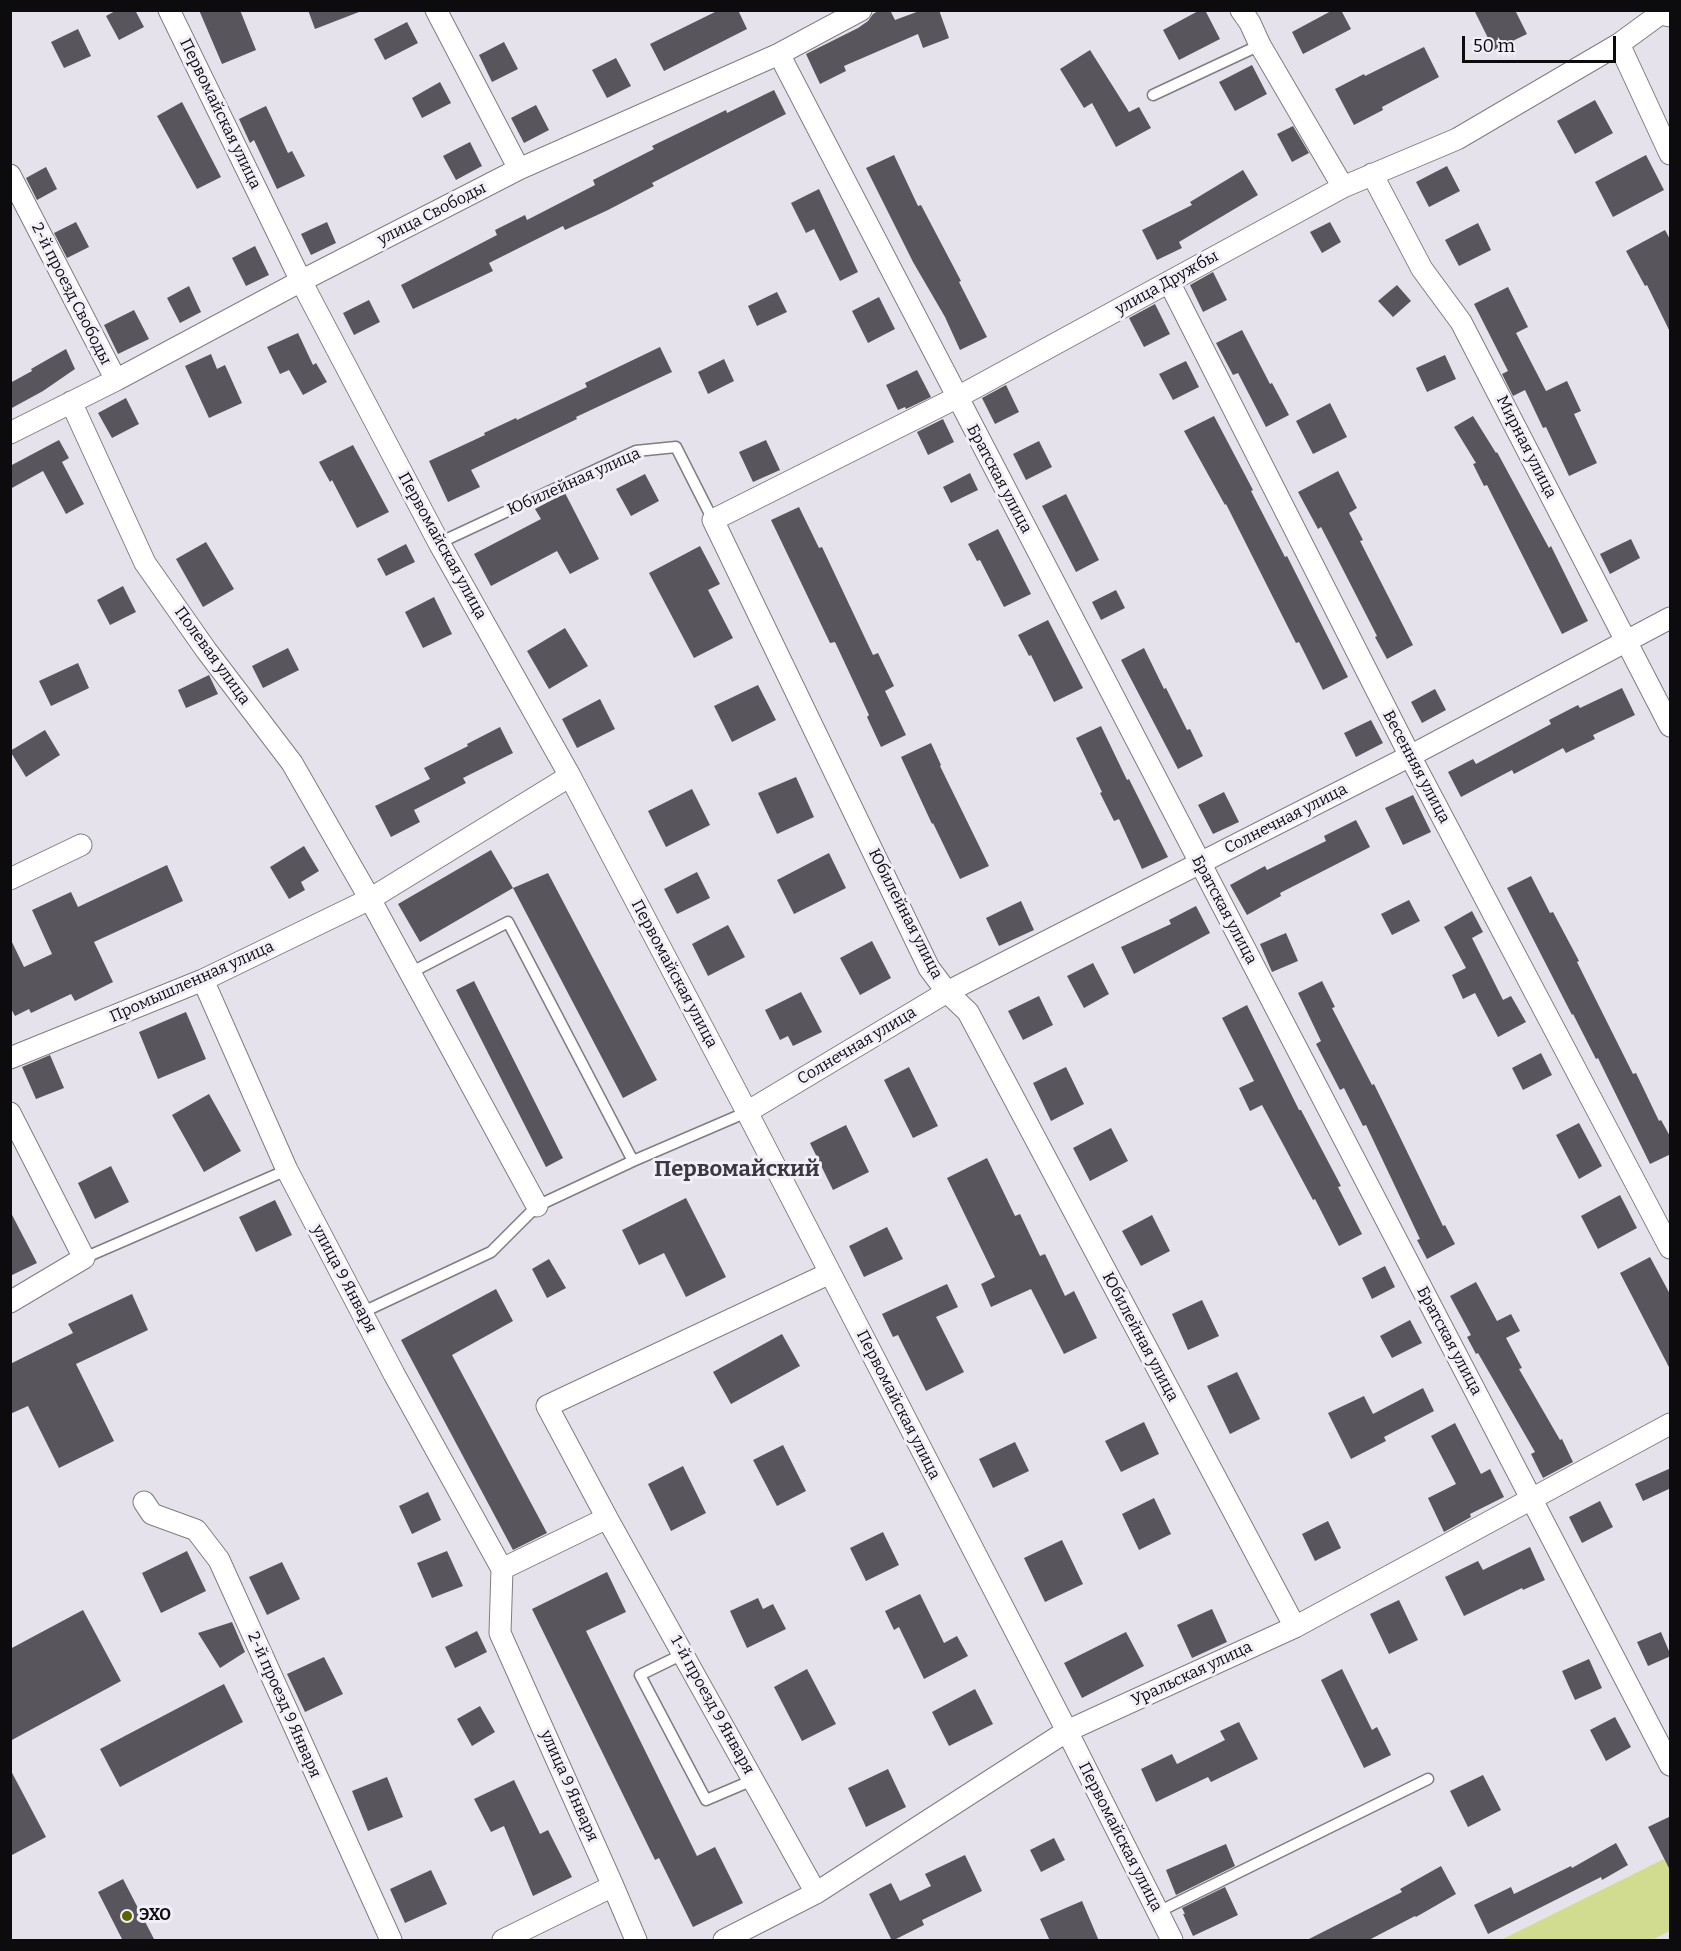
<!DOCTYPE html>
<html>
<head>
<meta charset="utf-8">
<style>
  body { margin:0 }
  #map { position:relative; width:1681px; height:1951px; overflow:hidden; background:#e5e2eb; font-family:Bitter,serif }
  canvas { display:block }
  .frame { position:absolute; inset:0; border:12px solid #0c0b0e; pointer-events:none }
  .scale { position:absolute; left:1462px; top:36px; width:154px; height:27px; box-sizing:border-box; border:3px solid #0c0b0e; border-top:0; padding-left:8px; font-size:18px; line-height:21px; white-space:nowrap; color:#0c0b0e; -webkit-text-stroke:4px #f3eff9; paint-order:stroke }
</style>
</head>
<body>
<div id="map">
<canvas width="1681" height="1951"></canvas>
<div class="frame"></div>
<div class="scale">50 m</div>
</div>
<script>
const ctx = document.querySelector('canvas').getContext('2d');
ctx.lineJoin = 'round';
function fill(path, color) {
  ctx.fillStyle = color;
  ctx.fill(path, 'evenodd');
}
function shape(rows) {
  const path = new Path2D();
  for (const r of rows) {
    path.moveTo(r[0], r[1]);
    for (let i = 2; i < r.length; i += 2) path.lineTo(r[i], r[i + 1]);
  }
  return path;
}
function trace(path, color, width, dash) {
  ctx.strokeStyle = color;
  ctx.lineWidth = width;
  ctx.lineCap = dash ? 'butt' : 'round';
  ctx.setLineDash(dash || []);
  ctx.stroke(path);
}
function label(font, color, halo, rows, align = 'center') {
  ctx.font = font + ' Bitter,serif';
  ctx.lineWidth = 6;
  ctx.setLineDash([]);
  ctx.textBaseline = 'middle';
  ctx.strokeStyle = halo;
  ctx.fillStyle = color;
  for (const [text, x, y, turn = 0] of rows) {
    ctx.save();
    ctx.translate(x, y);
    ctx.rotate((+turn || 0) * Math.PI / 180);
    ctx.textAlign = isNaN(turn) ? turn : align;
    if (halo) ctx.strokeText(text, 0, 0);
    ctx.fillText(text, 0, 0);
    ctx.restore();
  }
}
const green = shape([
  [1670,1856,1670,1931,1652,1940,1501,1940]
]);
const building = shape([
  [117,10,135,10,144,27,119,40,106,16],
  [199,10,240,10,256,50,222,64],
  [308,10,359,10,359,12,315,29],
  [719,10,738,10,747,29,664,71,650,44],
  [880,10,890,10,895,20,922,10,939,10,949,38,923,48,918,34,844,66,846,71,820,84,806,54,858,28,868,21,873,14],
  [1200,10,1205,10,1220,39,1179,60,1163,30],
  [1333,10,1341,10,1351,29,1303,54,1292,32],
  [1474,10,1515,10,1527,34,1494,50],
  [407,22,418,43,385,60,374,39],
  [78,29,91,56,64,68,51,42],
  [504,42,518,69,492,82,479,55],
  [1424,47,1439,77,1382,107,1383,110,1354,125,1335,89,1364,74,1365,76],
  [1090,50,1129,112,1139,107,1151,128,1116,147,1092,103,1084,108,1060,69],
  [616,58,631,86,607,98,592,70],
  [1252,65,1267,94,1235,111,1219,82],
  [440,82,451,103,422,118,412,98],
  [774,90,786,114,652,183,654,186,608,210,565,230,563,226,489,263,493,271,413,309,401,285,497,235,495,230,525,215,527,220,595,185,593,180,654,149,652,146,726,110,727,113],
  [1595,100,1613,133,1575,154,1557,121],
  [182,102,221,177,197,189,157,116],
  [536,105,549,130,524,143,511,118],
  [266,106,288,153,292,151,305,176,277,189,254,140,250,143,239,119],
  [1293,126,1309,153,1292,162,1277,134],
  [470,142,482,166,456,180,443,156],
  [894,155,918,206,921,205,961,281,959,282,987,337,960,350,945,317,913,262,866,168],
  [1646,155,1664,190,1613,217,1595,182],
  [1447,166,1460,191,1429,207,1416,182],
  [46,167,57,189,37,200,26,178],
  [1243,170,1258,195,1179,242,1182,248,1157,260,1142,230,1192,205,1190,202],
  [819,189,858,272,840,281,814,229,806,233,791,203],
  [76,222,89,247,67,258,54,233],
  [327,222,336,243,311,255,301,234],
  [1330,222,1341,242,1322,253,1310,232],
  [1478,223,1491,250,1459,266,1445,240],
  [1665,230,1671,241,1671,334,1647,285,1645,286,1626,251],
  [255,246,269,275,246,286,232,258],
  [1213,272,1227,300,1203,312,1190,285],
  [1397,285,1411,301,1393,317,1378,301],
  [189,286,201,312,180,323,167,298],
  [1508,287,1528,327,1516,333,1546,391,1567,381,1581,411,1574,414,1597,463,1569,476,1546,427,1543,428,1525,390,1513,396,1502,374,1508,371,1474,304],
  [777,292,787,312,757,326,748,306],
  [879,297,895,329,868,343,852,311],
  [369,300,380,322,354,335,343,313],
  [1155,304,1170,334,1144,347,1129,318],
  [134,310,149,339,118,354,104,325],
  [1242,330,1270,384,1272,383,1289,415,1266,427,1238,373,1233,375,1216,343],
  [298,333,313,365,316,363,327,382,303,395,289,370,280,374,267,347],
  [660,347,672,372,576,417,577,419,471,470,480,487,448,502,429,461,485,435,484,433,516,418,517,420,587,387,585,383],
  [66,349,75,369,43,391,10,409,10,383,32,371,31,369],
  [211,354,217,369,225,365,242,403,209,418,185,366],
  [1445,355,1456,379,1427,392,1416,368],
  [724,359,734,381,708,394,698,372],
  [1186,361,1199,387,1173,400,1159,374],
  [917,370,931,397,906,409,905,407,898,410,886,385],
  [1006,385,1019,412,995,424,982,398],
  [126,398,139,424,112,438,98,413],
  [1330,403,1347,437,1313,454,1296,421],
  [1214,416,1253,490,1251,491,1285,557,1287,556,1348,677,1323,690,1299,642,1296,643,1226,504,1225,505,1184,431],
  [1473,416,1496,453,1497,452,1549,548,1551,546,1588,621,1562,634,1487,485,1484,486,1473,464,1476,463,1454,427],
  [943,419,954,442,928,455,917,432],
  [59,440,69,458,62,462,84,504,66,514,43,471,10,489,10,466],
  [766,440,780,470,753,482,739,452],
  [1039,441,1052,467,1026,480,1013,454],
  [353,445,389,512,357,528,332,480,330,482,319,462],
  [1338,471,1357,508,1349,513,1363,540,1360,541,1413,645,1387,659,1375,637,1377,636,1335,554,1321,527,1318,529,1298,492],
  [970,473,978,490,951,503,943,487],
  [645,474,659,501,631,516,616,489],
  [565,493,599,559,570,574,557,551,491,586,474,554,541,519,535,509],
  [1066,494,1099,560,1076,572,1042,506],
  [799,507,819,548,822,547,873,655,878,653,894,686,885,691,906,735,881,747,867,717,869,715,835,642,830,643,771,520],
  [998,529,1031,594,1004,607,980,560,977,561,968,544],
  [1631,539,1640,558,1610,574,1600,554],
  [206,542,234,589,203,607,176,559],
  [406,544,415,562,386,576,377,559],
  [700,546,720,584,708,590,733,638,694,658,649,573],
  [123,586,136,612,110,625,97,600],
  [1116,590,1125,608,1101,620,1092,602],
  [434,597,452,634,423,648,405,612],
  [1048,620,1083,688,1054,702,1031,655,1029,656,1018,635],
  [565,628,588,666,549,689,527,651],
  [288,648,299,670,263,688,252,666],
  [1144,648,1164,689,1166,688,1187,730,1190,729,1203,756,1178,769,1121,660],
  [78,663,89,688,51,706,39,681],
  [209,675,218,694,186,708,178,690],
  [758,685,776,720,732,742,714,706],
  [1622,688,1635,715,1593,735,1595,739,1566,753,1563,748,1514,774,1512,770,1461,797,1448,772,1473,759,1476,764,1551,724,1549,720,1578,705,1580,708],
  [1435,689,1446,710,1422,723,1411,702],
  [600,699,615,729,577,748,562,719],
  [1371,720,1383,743,1356,757,1344,733],
  [1101,726,1127,780,1129,779,1168,857,1142,869,1119,819,1114,821,1100,793,1102,792,1076,738],
  [500,727,513,753,463,778,466,783,414,810,420,822,391,837,375,806,430,779,424,768,468,746,467,744],
  [45,730,60,755,26,777,10,751],
  [931,743,941,765,940,766,989,866,960,879,933,823,932,824,901,757],
  [796,777,814,817,777,834,758,793],
  [692,789,710,825,666,847,648,811],
  [1224,792,1239,822,1213,834,1198,805],
  [1413,795,1431,832,1403,845,1385,808],
  [1356,820,1370,847,1280,893,1281,896,1247,915,1230,885,1265,866,1267,870,1326,841,1324,836],
  [304,846,319,871,301,882,305,890,289,899,270,867],
  [491,850,513,888,420,942,398,904],
  [829,853,846,888,794,914,777,880],
  [167,865,183,901,94,942,113,982,75,1001,71,994,31,1013,29,1009,15,1016,10,1007,10,938,24,967,52,954,32,910,71,892,78,907],
  [697,872,710,898,677,914,664,889],
  [548,873,657,1080,623,1098,513,888],
  [1531,876,1550,913,1553,912,1579,961,1577,962,1633,1074,1636,1073,1659,1121,1661,1120,1671,1138,1671,1154,1650,1164,1598,1058,1596,1059,1573,1014,1572,1015,1507,888],
  [1409,900,1420,921,1392,935,1381,914],
  [1021,901,1034,930,999,946,986,918],
  [1196,906,1210,933,1134,974,1121,947,1171,924,1169,920],
  [1472,911,1483,932,1472,938,1503,1000,1511,996,1526,1022,1498,1037,1475,993,1463,999,1452,975,1466,968,1444,927],
  [728,925,745,957,708,976,692,944],
  [1286,933,1298,961,1272,972,1260,944],
  [872,941,891,978,860,995,840,958],
  [1093,963,1109,994,1084,1008,1067,976],
  [474,981,563,1158,546,1167,456,990],
  [1322,981,1335,1007,1332,1008,1372,1085,1374,1084,1398,1133,1443,1226,1445,1225,1455,1244,1427,1259,1417,1240,1420,1239,1366,1125,1363,1126,1344,1088,1340,1090,1316,1044,1321,1041,1298,993],
  [801,992,822,1032,793,1046,788,1036,780,1040,765,1010],
  [1039,996,1053,1025,1023,1040,1008,1011],
  [1247,1005,1299,1110,1301,1110,1341,1186,1338,1187,1362,1234,1339,1246,1315,1199,1313,1200,1262,1105,1250,1111,1239,1088,1254,1081,1222,1018],
  [186,1012,206,1059,158,1079,139,1032],
  [1541,1053,1552,1075,1523,1090,1512,1068],
  [50,1055,64,1088,36,1099,22,1067],
  [909,1067,938,1126,913,1138,884,1080],
  [1066,1067,1084,1104,1051,1121,1033,1083],
  [209,1094,241,1151,204,1172,172,1115],
  [1579,1123,1602,1166,1579,1179,1556,1135],
  [846,1125,869,1172,833,1190,810,1143],
  [1111,1128,1128,1161,1090,1181,1073,1148],
  [987,1158,1015,1216,1020,1214,1040,1256,1045,1254,1065,1296,1074,1291,1097,1338,1064,1354,1031,1289,991,1307,981,1284,995,1277,947,1178],
  [111,1166,129,1202,95,1219,78,1183],
  [1620,1195,1637,1228,1598,1249,1581,1216],
  [686,1198,726,1277,686,1297,664,1253,639,1265,622,1230],
  [275,1200,292,1235,256,1252,239,1217],
  [10,1211,37,1263,10,1276],
  [1152,1215,1170,1251,1141,1266,1122,1231],
  [887,1227,903,1259,864,1277,849,1246],
  [1650,1257,1671,1296,1671,1371,1620,1273],
  [549,1259,566,1288,547,1298,532,1269],
  [1385,1266,1395,1287,1372,1299,1362,1278],
  [1476,1282,1497,1321,1511,1314,1520,1331,1506,1338,1522,1368,1519,1369,1560,1440,1562,1439,1573,1462,1543,1478,1531,1454,1535,1452,1478,1353,1476,1354,1467,1337,1471,1335,1450,1296],
  [947,1284,958,1307,936,1317,964,1372,926,1391,898,1335,893,1337,882,1314],
  [496,1289,513,1321,452,1355,547,1533,513,1550,401,1340],
  [132,1294,148,1330,76,1364,114,1441,59,1468,28,1406,10,1414,10,1364,73,1333,68,1324],
  [1202,1300,1219,1336,1188,1350,1172,1314],
  [1410,1320,1422,1343,1392,1358,1380,1336],
  [782,1334,800,1366,731,1404,713,1372],
  [1237,1372,1260,1419,1230,1434,1207,1386],
  [1423,1388,1434,1411,1384,1437,1386,1441,1351,1459,1328,1413,1364,1396,1373,1414],
  [1144,1422,1159,1454,1121,1472,1105,1441],
  [1455,1423,1481,1474,1490,1469,1504,1497,1470,1514,1471,1517,1444,1532,1428,1498,1456,1484,1431,1436],
  [1015,1442,1029,1471,993,1488,979,1459],
  [783,1445,806,1491,777,1506,753,1460],
  [683,1466,706,1513,671,1531,648,1484],
  [1671,1468,1671,1488,1643,1501,1635,1484],
  [428,1492,441,1520,412,1534,399,1506],
  [1154,1498,1171,1534,1139,1550,1122,1514],
  [1600,1501,1613,1527,1582,1543,1569,1517],
  [1328,1521,1341,1548,1315,1561,1302,1534],
  [883,1532,899,1565,866,1581,850,1548],
  [1062,1540,1083,1584,1045,1602,1024,1558],
  [1530,1547,1545,1580,1523,1590,1522,1588,1464,1616,1445,1577,1478,1561,1483,1570],
  [187,1551,206,1591,161,1613,142,1573],
  [447,1551,463,1586,432,1598,417,1563],
  [282,1562,300,1599,267,1615,249,1577],
  [607,1572,626,1612,586,1631,697,1856,715,1847,743,1903,693,1927,659,1858,655,1860,532,1609],
  [920,1594,944,1643,957,1636,968,1656,924,1679,899,1627,894,1630,885,1611],
  [758,1598,763,1609,773,1604,786,1629,747,1648,730,1611],
  [1399,1600,1418,1640,1389,1654,1370,1614],
  [1212,1609,1227,1642,1192,1658,1177,1625],
  [83,1610,121,1681,10,1741,10,1649],
  [232,1622,245,1652,220,1668,198,1633],
  [477,1631,487,1652,455,1668,445,1647],
  [1126,1632,1144,1666,1082,1698,1064,1663],
  [1661,1632,1671,1656,1648,1666,1637,1642],
  [324,1657,343,1694,305,1712,287,1674],
  [1589,1659,1602,1688,1575,1700,1562,1671],
  [807,1669,836,1724,802,1741,774,1687],
  [1342,1669,1372,1730,1377,1727,1391,1755,1364,1768,1321,1680],
  [224,1684,243,1722,120,1787,100,1749],
  [975,1689,993,1724,949,1746,932,1712],
  [480,1706,495,1732,472,1746,457,1719],
  [1615,1717,1631,1747,1606,1761,1590,1730],
  [1239,1722,1258,1759,1211,1782,1208,1777,1156,1802,1141,1769,1172,1754,1177,1764,1225,1740,1220,1731],
  [10,1769,46,1837,10,1856],
  [888,1769,906,1807,866,1827,848,1788],
  [1483,1775,1501,1810,1468,1827,1450,1791],
  [387,1777,403,1817,368,1831,352,1791],
  [514,1780,540,1834,548,1830,572,1877,533,1896,504,1826,491,1832,474,1799],
  [1671,1816,1671,1872,1648,1827],
  [1054,1838,1065,1860,1041,1872,1030,1850],
  [1616,1843,1628,1865,1602,1880,1601,1877,1488,1934,1474,1905,1511,1887,1514,1894,1571,1866,1572,1868],
  [1226,1844,1235,1866,1176,1895,1166,1870],
  [965,1855,982,1891,922,1920,924,1925,892,1941,869,1894,891,1883,900,1901,931,1886,925,1874],
  [1441,1866,1456,1894,1416,1917,1415,1916,1367,1941,1305,1941,1402,1892,1400,1889],
  [431,1870,447,1904,405,1923,390,1889],
  [123,1879,155,1941,123,1941,98,1892],
  [1225,1887,1238,1915,1193,1936,1183,1914,1185,1914,1182,1908],
  [1082,1901,1099,1941,1050,1941,1040,1919]
]);
const lane = shape([
  [1153,95,1260,45],
  [439,543,636,451,676,447,713,520],
  [633,1161,747,1112],
  [84,1258,287,1170],
  [361,1313,491,1252,537,1206,633,1161,508,922,410,973],
  [683,1654,640,1675,706,1800,753,1780],
  [1158,1912,1428,1779]
]);
const street = shape([
  [169,10,301,281,439,543,570,776,747,1112,1067,1731,1172,1940],
  [436,10,519,169],
  [1241,10,1250,23,1260,45,1343,187],
  [1619,44,1670,154],
  [779,54,1670,1765],
  [1372,174,1422,269,1461,322,1670,726],
  [10,175,116,380],
  [1169,282,1410,756,1670,1248],
  [71,402,145,563,206,650,292,763,370,899,537,1206],
  [10,433,116,380,301,281,519,169,779,54,861,10],
  [10,879,81,845],
  [203,980,287,1170,394,1374,502,1569,607,1518,547,1406,830,1273],
  [10,1058,203,980,370,899,570,776],
  [747,1112,947,992,1410,756,1670,618],
  [10,1113,84,1258,10,1302],
  [144,1502,152,1514,196,1530,219,1560,391,1940],
  [607,1518,816,1893],
  [502,1569,500,1633,613,1886,503,1940],
  [1295,1627,968,1012,947,992,929,968,713,520,956,398,1343,187,1457,139,1619,44,1660,14,1670,16],
  [613,1886,636,1940],
  [724,1940,816,1893,1067,1731,1295,1627,1670,1424]
]);
const markers = [
  [127,1916,6,"#5b6301"]
];
const streetNames = [
  ["Первомайская улица",220,114,64],
  ["улица Свободы",432,214,-27],
  ["улица Дружбы",1167,283,-29],
  ["2-й проезд Свободы",71,294,63],
  ["Мирная улица",1526,447,63],
  ["Братская улица",999,479,62],
  ["Юбилейная улица",574,482,-24],
  ["Первомайская улица",442,546,61],
  ["Полевая улица",212,656,54],
  ["Весенняя улица",1416,767,62],
  ["Солнечная улица",1286,819,-27],
  ["Братская улица",1224,910,62],
  ["Юбилейная улица",905,914,63],
  ["Первомайская улица",674,974,62],
  ["Промышленная улица",192,982,-24],
  ["Солнечная улица",857,1046,-31],
  ["улица 9 Января",344,1279,62],
  ["Юбилейная улица",1140,1337,62],
  ["Братская улица",1449,1341,62],
  ["Первомайская улица",898,1405,63],
  ["Уральская улица",1192,1674,-25],
  ["2-й проезд 9 Января",284,1705,66],
  ["1-й проезд 9 Января",712,1705,61],
  ["улица 9 Января",569,1786,66],
  ["Первомайская улица",1120,1837,63]
];
const poiNames = [
  ["ЭХО",139,1916]
];
const districtNames = [
  ["Первомайский",737,1170]
];
fill(green, '#d1dc91');
fill(building, '#58555d');
trace(lane, '#7f7c85', 13);
trace(street, '#7f7c85', 23);
trace(lane, '#fff', 10);
trace(street, '#fff', 21);
for (const [x, y, r, color] of markers) {
  const dot = new Path2D();
  dot.arc(x, y, r, 0, 2 * Math.PI);
  ctx.fillStyle = color;
  ctx.fill(dot);
  trace(dot, '#f3eff9', 2);
}
label('16px', '#0c0b0e', '#f3eff9', streetNames);
label('bold 16px', '#0c0b0e', '#f3eff9', poiNames, 'left');
label('bold 22px', '#3b3840', '#f3eff9', districtNames);
</script>
</body>
</html>
